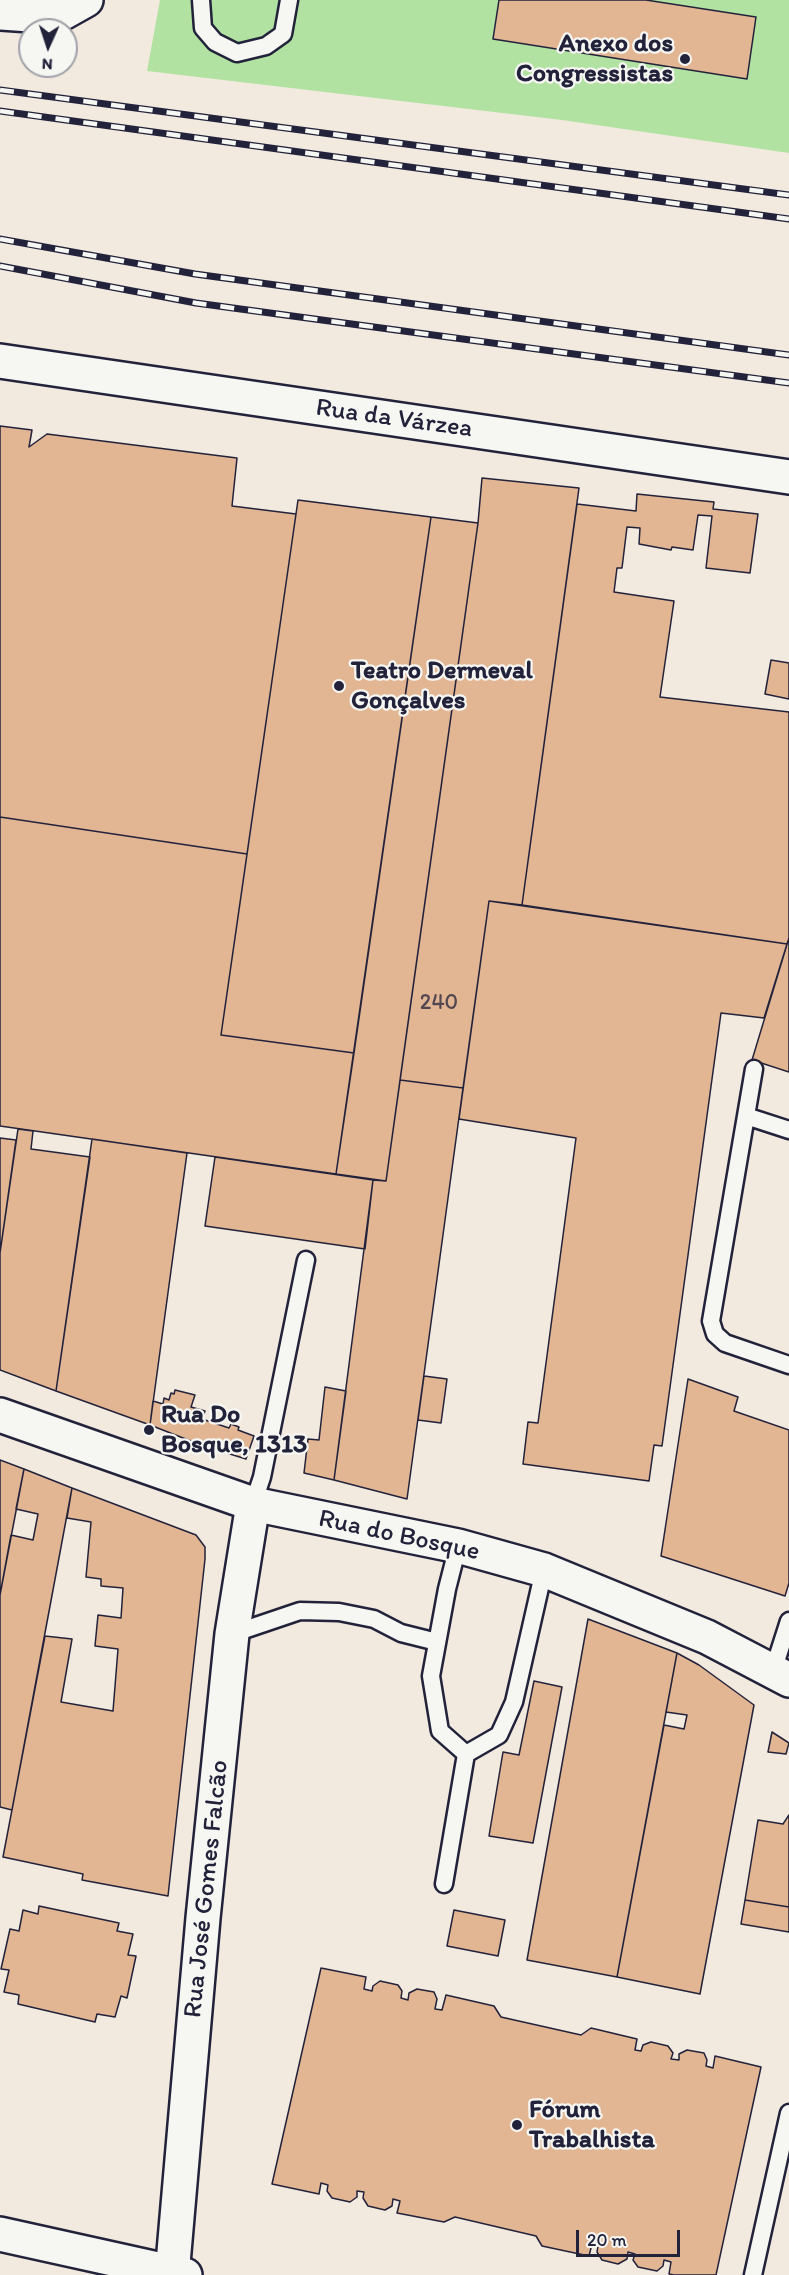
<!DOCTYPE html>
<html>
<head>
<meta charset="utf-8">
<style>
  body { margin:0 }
  #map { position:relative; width:789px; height:2275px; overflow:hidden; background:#f2e9df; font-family:Itim,sans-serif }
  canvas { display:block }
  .north { position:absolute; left:18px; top:18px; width:60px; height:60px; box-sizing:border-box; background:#f6f6f2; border:2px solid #a1a1a9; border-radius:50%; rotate:183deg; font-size:16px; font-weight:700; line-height:24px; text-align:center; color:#22223b }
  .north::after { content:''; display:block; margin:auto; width:21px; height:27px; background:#22223b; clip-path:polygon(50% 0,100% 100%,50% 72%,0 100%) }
  .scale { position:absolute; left:576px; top:2230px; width:104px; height:27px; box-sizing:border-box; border:3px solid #22223b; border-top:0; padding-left:8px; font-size:18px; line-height:21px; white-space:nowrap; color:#22223b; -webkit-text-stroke:4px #f6f6f2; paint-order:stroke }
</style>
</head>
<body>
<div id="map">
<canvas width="789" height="2275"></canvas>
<div class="north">N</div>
<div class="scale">20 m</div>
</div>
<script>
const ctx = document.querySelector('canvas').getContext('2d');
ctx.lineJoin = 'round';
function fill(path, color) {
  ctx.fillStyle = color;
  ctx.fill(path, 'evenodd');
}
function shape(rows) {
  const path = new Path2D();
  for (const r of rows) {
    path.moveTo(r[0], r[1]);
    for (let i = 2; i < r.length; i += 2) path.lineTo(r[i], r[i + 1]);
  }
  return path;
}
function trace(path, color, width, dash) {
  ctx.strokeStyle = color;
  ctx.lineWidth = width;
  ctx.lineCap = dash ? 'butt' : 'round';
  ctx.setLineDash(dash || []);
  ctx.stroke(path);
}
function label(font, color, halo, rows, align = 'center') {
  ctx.font = font + ' Itim,sans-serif';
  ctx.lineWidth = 4.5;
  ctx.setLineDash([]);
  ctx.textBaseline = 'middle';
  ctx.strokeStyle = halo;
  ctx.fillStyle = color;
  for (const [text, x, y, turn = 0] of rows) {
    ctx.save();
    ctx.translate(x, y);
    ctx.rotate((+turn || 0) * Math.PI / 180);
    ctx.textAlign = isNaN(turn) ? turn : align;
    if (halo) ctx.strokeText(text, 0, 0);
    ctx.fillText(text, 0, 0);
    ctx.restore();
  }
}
const green = shape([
  [160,0,789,0,789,153,562,120,147,71]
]);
const building = shape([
  [499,0,646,0,756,17,747,79,493,39,499,0],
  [0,426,32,430,29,447,47,434,237,458,232,506,296,514,247,854,0,817,0,426],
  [482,478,579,488,522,905,489,901,463,1088,400,1080,478,523,482,478],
  [637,494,714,502,713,509,758,514,750,573,706,568,712,516,698,515,693,550,672,547,671,550,639,544,640,528,627,527,622,568,617,568,614,592,674,601,660,697,789,712,789,938,787,944,522,905,577,504,636,511,637,494],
  [298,500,431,517,354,1053,221,1035,298,500],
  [431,517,478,523,386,1181,336,1174,431,517],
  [771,660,789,663,789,699,765,694,771,660],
  [0,817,247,854,221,1035,354,1053,336,1174,0,1126,0,817],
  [489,901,787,944,764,1018,721,1013,662,1446,654,1445,649,1481,523,1464,528,1422,538,1423,576,1138,459,1119,489,901],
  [789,938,789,1072,752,1060,789,938],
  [400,1080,463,1088,407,1499,334,1480,373,1180,386,1181,400,1080],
  [18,1129,33,1131,31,1149,90,1157,56,1391,0,1370,0,1253,18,1129],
  [0,1138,16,1140,0,1253,0,1138],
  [92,1139,187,1153,150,1425,56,1391,92,1139],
  [215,1157,373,1180,365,1249,205,1226,215,1157],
  [424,1376,447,1379,441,1423,418,1420,424,1376],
  [688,1379,738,1397,734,1411,789,1430,789,1583,785,1596,661,1556,688,1379],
  [325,1387,346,1391,334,1480,304,1473,308,1439,319,1440,325,1387],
  [175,1390,195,1395,191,1407,205,1411,202,1419,229,1428,231,1424,239,1427,238,1430,254,1436,246,1459,201,1445,150,1425,153,1401,163,1404,164,1398,169,1400,171,1393,174,1394,175,1390],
  [0,1460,24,1469,0,1595,0,1460],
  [24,1469,72,1488,12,1810,0,1807,0,1595,11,1535,33,1540,38,1514,16,1509,24,1469],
  [72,1488,196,1535,205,1547,205,1559,168,1896,82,1880,83,1874,3,1857,45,1636,72,1639,61,1702,113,1711,118,1649,95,1646,98,1615,121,1618,123,1588,101,1586,101,1579,86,1577,91,1522,67,1518,72,1488],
  [588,1619,677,1653,617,1977,527,1960,588,1619],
  [677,1653,699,1665,754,1705,700,1994,617,1977,664,1725,684,1729,687,1715,666,1712,677,1653],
  [534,1681,562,1687,533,1843,489,1836,503,1752,519,1755,534,1681],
  [772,1732,789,1743,786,1754,768,1752,772,1732],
  [789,1815,789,1907,745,1900,758,1820,783,1824,789,1815],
  [745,1900,789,1907,789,1932,741,1924,745,1900],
  [39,1906,119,1923,117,1931,133,1934,128,1955,136,1956,127,1998,121,1996,115,2017,97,2014,95,2022,18,2004,19,1995,4,1992,9,1970,1,1969,10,1929,19,1931,23,1910,38,1914,39,1906],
  [454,1910,505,1920,498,1956,447,1946,454,1910],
  [321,1968,366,1977,364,1989,372,1991,373,1986,380,1981,398,1985,402,1991,401,1998,408,2000,409,1993,417,1989,434,1992,437,1999,435,2009,442,2010,446,1995,494,2006,501,2017,581,2035,591,2028,637,2039,635,2050,641,2051,643,2045,651,2042,668,2046,673,2053,671,2059,679,2060,679,2054,687,2050,704,2053,707,2060,706,2066,713,2068,715,2056,761,2067,716,2275,674,2275,669,2274,671,2262,664,2260,663,2266,657,2271,638,2267,633,2260,635,2254,628,2252,627,2259,618,2264,602,2260,597,2252,598,2246,592,2244,589,2256,542,2246,536,2236,455,2217,444,2222,397,2213,400,2201,393,2199,392,2206,385,2210,368,2206,363,2198,364,2192,357,2191,357,2197,350,2202,332,2198,327,2191,328,2185,321,2183,319,2194,272,2184,321,1968]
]);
const lane = shape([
  [201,0,203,28,215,42,237,53,266,46,283,34,289,0],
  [754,1069,711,1321,715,1334,725,1343,789,1365],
  [746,1116,789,1130],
  [253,1504,262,1477,306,1260],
  [458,1546,447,1589,431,1676,440,1731,466,1754],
  [232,1634,300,1611,339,1612,374,1619,401,1633,437,1642],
  [773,1671,789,1621],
  [466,1754,499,1735,514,1702,544,1570],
  [444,1884,466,1754],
  [753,2275,789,2113]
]);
const secondary = shape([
  [0,13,45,16,61,14,86,0],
  [0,361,789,477],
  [0,1415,253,1504,458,1546,544,1570,707,1637,789,1680],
  [172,2275,203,1918,232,1634,253,1504]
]);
const primary = shape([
  [0,2234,185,2275]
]);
const rail = shape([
  [0,90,789,195],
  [0,111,789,219],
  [0,239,195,274,789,355],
  [0,266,196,303,789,383]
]);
const markers = [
  [685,59,6,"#22223b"],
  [339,686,6,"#22223b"],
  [149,1430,6,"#22223b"],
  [517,2125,6,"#22223b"]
];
const numberNames = [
  ["240",439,1003]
];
const poiNames = [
  ["Anexo dos",673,44,"right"],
  ["Congressistas",673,74,"right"],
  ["Teatro Dermeval",351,671],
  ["Gonçalves",351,701],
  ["Rua Do",161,1415],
  ["Bosque, 1313",161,1445],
  ["Fórum",529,2110],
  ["Trabalhista",529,2140]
];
const streetNames = [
  ["Rua da Várzea",394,419,8],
  ["Rua do Bosque",399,1536,12],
  ["Rua José Gomes Falcão",207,1889,-84]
];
fill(green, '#b2e2a2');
fill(building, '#e2b593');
trace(building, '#22223b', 1.5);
trace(lane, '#22223b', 21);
trace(secondary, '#22223b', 38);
trace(primary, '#22223b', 38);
trace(lane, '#f6f6f2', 16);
trace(secondary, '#f6f6f2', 33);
trace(primary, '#f6f6f2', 33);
trace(rail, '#22223b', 7);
trace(rail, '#f6f6f2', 4.5, [14]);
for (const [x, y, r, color] of markers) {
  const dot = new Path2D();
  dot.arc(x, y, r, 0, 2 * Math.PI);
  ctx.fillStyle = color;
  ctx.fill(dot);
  trace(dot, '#f6f6f2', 2);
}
label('22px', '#524751', null, numberNames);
label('bold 26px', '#22223b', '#f6f6f2', poiNames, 'left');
label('26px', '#22223b', '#f6f6f2', streetNames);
</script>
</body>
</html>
